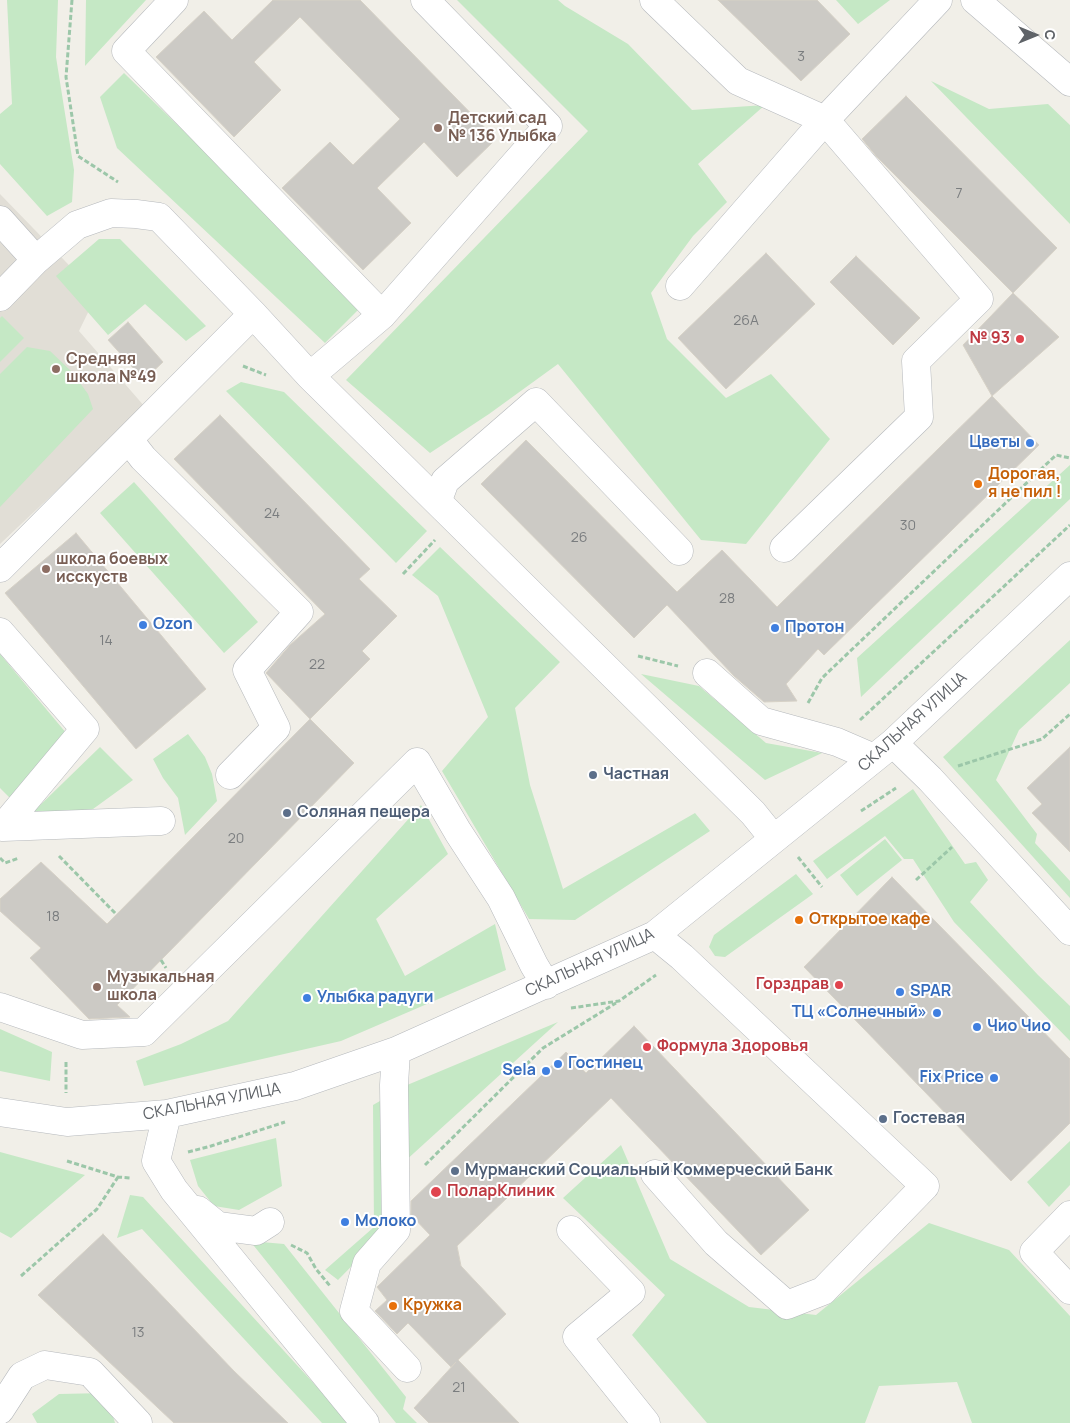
<!DOCTYPE html>
<html>
<head>
<meta charset="utf-8">
<style>
  body { margin:0 }
  #map { position:relative; width:1070px; height:1423px; overflow:hidden; background:#f1efe8; font-family:Manrope,sans-serif }
  canvas { display:block }
  .north { position:absolute; left:1010px; top:10px; width:50px; height:50px; -webkit-text-stroke:4px #fff; paint-order:stroke; rotate:90deg; font-size:14px; font-weight:700; line-height:20px; text-align:center; color:#5f6368 }
  .north::after { content:''; display:block; margin:auto; width:18px; height:22px; background:#5f6368; clip-path:polygon(50% 0,100% 100%,50% 72%,0 100%) }
</style>
</head>
<body>
<div id="map">
<canvas width="1070" height="1423"></canvas>
<div class="north">С</div>
</div>
<script>
const ctx = document.querySelector('canvas').getContext('2d');
ctx.lineJoin = 'round';
function fill(path, color) {
  ctx.fillStyle = color;
  ctx.fill(path, 'evenodd');
}
function shape(rows) {
  const path = new Path2D();
  for (const r of rows) {
    path.moveTo(r[0], r[1]);
    for (let i = 2; i < r.length; i += 2) path.lineTo(r[i], r[i + 1]);
  }
  return path;
}
function trace(path, color, width, dash) {
  ctx.strokeStyle = color;
  ctx.lineWidth = width;
  ctx.lineCap = dash ? 'butt' : 'round';
  ctx.setLineDash(dash || []);
  ctx.stroke(path);
}
function label(font, color, halo, rows, align = 'center') {
  ctx.font = font + ' Manrope,sans-serif';
  ctx.lineWidth = 4;
  ctx.setLineDash([]);
  ctx.textBaseline = 'middle';
  ctx.strokeStyle = halo;
  ctx.fillStyle = color;
  for (const [text, x, y, turn = 0] of rows) {
    ctx.save();
    ctx.translate(x, y);
    ctx.rotate((+turn || 0) * Math.PI / 180);
    ctx.textAlign = isNaN(turn) ? turn : align;
    if (halo) ctx.strokeText(text, 0, 0);
    ctx.fillText(text, 0, 0);
    ctx.restore();
  }
}
const education = shape([
  [0,194,97,294,79,331,145,407,0,544]
]);
const green = shape([
  [7,0,58,0,56,57,74,170,72,202,47,216,0,164,0,114,12,104],
  [86,0,146,0,85,66],
  [457,0,558,0,565,6,628,44,692,110,765,105,698,164,727,202,693,236,651,293,667,339,726,398,771,374,830,439,746,544,701,540,558,364,489,414,430,453,346,380,588,131],
  [836,0,890,0,858,24],
  [124,73,363,305,325,343,117,148,100,97],
  [931,81,989,109,1048,104,1070,125,1070,224],
  [99,239,120,239,206,326,186,341,145,304,108,335,56,276],
  [2,316,24,338,0,362,0,318],
  [27,347,50,351,72,372,88,394,93,409,0,507,0,374],
  [241,382,284,392,427,531,396,563,226,391],
  [1070,465,1070,499,861,697,857,658],
  [134,482,258,622,224,653,100,513],
  [440,547,560,662,515,708,530,785,563,889,695,813,710,831,575,920,529,919,442,771,488,717,438,596,412,575],
  [1070,640,1070,683,1019,730,996,780,1037,834,1035,843,1070,881,1070,898,943,757],
  [0,654,67,734,11,799,0,788],
  [641,674,699,686,766,743,822,753,765,780],
  [188,734,205,757,212,774,217,801,185,835,178,798,163,778,153,759],
  [100,747,133,780,82,817,32,813],
  [913,789,965,864,976,862,988,880,970,902,1038,975,1070,1006,1070,1041,954,922,913,859,904,859,885,836,827,879,813,861],
  [421,805,448,854,376,919,405,976,495,924,506,970,341,1041,144,1086,136,1061,181,1044,228,1021],
  [885,839,902,860,857,896,840,875],
  [796,874,813,894,725,957,715,956,709,947,714,935],
  [558,1022,403,1163,400,1088],
  [0,1029,52,1052,50,1081,0,1071],
  [387,1097,391,1226,338,1280,325,1270,374,1227,373,1105],
  [276,1138,282,1186,239,1210,214,1206,198,1186,190,1160],
  [1070,1141,1070,1185,1049,1207,1027,1182],
  [621,1145,670,1259,749,1307,816,1315,929,1223,1009,1250,1070,1316,1070,1423,972,1423,957,1382,879,1386,865,1423,707,1423,632,1335,665,1295,563,1198],
  [0,1153,0,1152,85,1175,11,1238,0,1232],
  [130,1195,143,1197,350,1423,322,1423,142,1229,117,1238],
  [250,1241,284,1244,406,1397,403,1409,417,1423,396,1423],
  [106,1393,115,1423,37,1423,32,1414,59,1394]
]);
const building = shape([
  [273,0,360,0,496,139,457,177,424,142,377,188,411,223,363,270,282,188,330,142,353,165,400,119,300,17,254,62,281,90,234,137,156,57,204,11,232,40,273,0],
  [718,0,817,0,850,34,801,81,718,0],
  [906,96,1057,248,1013,293,876,156,862,139,906,96],
  [766,253,815,304,726,389,678,338,766,253],
  [856,256,920,318,893,345,830,282,856,256],
  [1013,293,1059,337,992,396,963,345,1013,293],
  [128,322,163,362,144,380,108,340,128,322],
  [992,396,1039,445,824,655,818,649,786,684,797,701,764,702,734,676,667,605,634,638,481,484,526,440,677,592,722,550,777,607,992,396],
  [220,415,370,569,359,579,397,616,362,651,370,659,310,719,266,673,290,645,325,614,174,459,220,415],
  [76,533,206,689,136,749,5,593,76,533],
  [310,719,354,763,117,1005,130,1017,89,1019,30,958,41,948,0,911,0,899,41,862,107,924,310,719],
  [1070,747,1070,852,1032,813,1042,804,1027,788,1070,747],
  [892,877,1070,1059,1070,1123,1011,1181,804,967,892,877],
  [634,1026,809,1210,761,1255,611,1098,457,1246,461,1266,506,1314,458,1360,519,1423,429,1423,414,1408,456,1362,451,1367,408,1323,397,1334,375,1311,387,1300,377,1287,430,1235,411,1215,411,1201,566,1052,586,1073,634,1026],
  [103,1234,234,1371,288,1423,174,1423,38,1295,103,1234]
]);
const path = shape([
  [72,0,66,77,78,156,118,182],
  [243,366,266,375],
  [403,574,435,540],
  [638,656,678,666],
  [808,703,822,678,1056,455,1070,458],
  [860,720,1070,525],
  [958,766,1042,739,1070,714],
  [861,811,896,788],
  [59,856,116,914],
  [798,857,822,887],
  [0,858,5,863,19,858],
  [916,880,952,847],
  [161,960,166,968],
  [571,1008,619,1001,656,975],
  [66,1062,66,1093],
  [188,1152,211,1146,285,1122],
  [67,1161,118,1177,131,1178],
  [425,1165,543,1048,616,1003],
  [291,1245,307,1253,316,1269,330,1286],
  [21,1276,97,1209,118,1177]
]);
const minor = shape([
  [174,0,126,51,382,315],
  [654,0,738,81,825,120,680,286],
  [975,0,1070,82],
  [0,220,36,260],
  [0,297,36,260,77,225,111,213,136,214,159,217,253,314],
  [310,376,753,813,774,839],
  [129,440,143,458,299,612,247,670,276,728,230,775],
  [438,500,445,481,536,402,679,551],
  [784,548,919,417,916,361,979,299,825,120,938,0],
  [0,568,253,314,310,376,382,315,548,126,425,0],
  [0,632,85,729,3,827],
  [707,673,761,721,837,742,874,758],
  [893,743,930,779,1070,931],
  [0,825,3,827,161,821],
  [655,935,682,957,925,1186,823,1291,787,1305,716,1243,655,1174],
  [0,1007,82,1035,144,1032,417,762,458,832,501,898,534,965,546,985],
  [396,1051,394,1085,396,1230,367,1263,354,1311,407,1368],
  [0,1112,67,1122,167,1114,295,1086,396,1051,655,935,893,743,1070,576],
  [167,1114,156,1161,174,1190,365,1423],
  [198,1210,218,1226,256,1231,270,1222],
  [1070,1215,1034,1252,1070,1290],
  [571,1230,631,1292,577,1337,646,1423],
  [0,1410,22,1376,45,1365,90,1372,138,1423]
]);
const markers = [
  [438,128,5,"#8d6e63"],
  [1020,339,5,"#e0444e"],
  [56,369,5,"#8d6e63"],
  [1030,443,5,"#3f7fe0"],
  [978,484,5,"#e8710a"],
  [46,569,5,"#8d6e63"],
  [143,625,5,"#3f7fe0"],
  [775,628,5,"#3f7fe0"],
  [593,775,5,"#5c6f8a"],
  [287,813,5,"#5c6f8a"],
  [799,920,5,"#e8710a"],
  [839,985,5,"#e0444e"],
  [97,987,5,"#8d6e63"],
  [900,992,5,"#3f7fe0"],
  [307,998,5,"#3f7fe0"],
  [937,1013,5,"#3f7fe0"],
  [977,1027,5,"#3f7fe0"],
  [647,1047,5,"#e0444e"],
  [558,1064,5,"#3f7fe0"],
  [546,1071,5,"#3f7fe0"],
  [994,1078,5,"#3f7fe0"],
  [883,1119,5,"#5c6f8a"],
  [455,1171,5,"#5c6f8a"],
  [436,1192,6,"#e0444e"],
  [345,1222,5,"#3f7fe0"],
  [393,1306,5,"#e8710a"]
];
const numberNames = [
  ["3",801,57],
  ["7",959,194],
  ["26А",746,321],
  ["24",272,514],
  ["30",908,526],
  ["26",579,538],
  ["28",727,599],
  ["14",106,641],
  ["22",317,665],
  ["20",236,839],
  ["18",53,917],
  ["13",138,1333],
  ["21",459,1388]
];
const educationNames = [
  ["Детский сад",448,119],
  ["№ 136 Улыбка",448,137],
  ["Средняя",66,360],
  ["школа №49",66,378],
  ["школа боевых",56,560],
  ["исскуств",56,578],
  ["Музыкальная",107,978],
  ["школа",107,996]
];
const healthNames = [
  ["№ 93",1010,339],
  ["Горздрав",829,985],
  ["Формула Здоровья",657,1047,"left"],
  ["ПоларКлиник",447,1192,"left"]
];
const shopNames = [
  ["Цветы",1020,443,"right"],
  ["Ozon",153,625],
  ["Протон",785,628],
  ["SPAR",910,992],
  ["Улыбка радуги",317,998],
  ["ТЦ «Солнечный»",927,1013,"right"],
  ["Чио Чио",987,1027],
  ["Гостинец",568,1064],
  ["Sela",536,1071,"right"],
  ["Fix Price",984,1078,"right"],
  ["Молоко",355,1222]
];
const foodNames = [
  ["Дорогая,",988,475],
  ["я не пил !",988,493],
  ["Открытое кафе",809,920],
  ["Кружка",403,1306]
];
const streetNames = [
  ["СКАЛЬНАЯ УЛИЦА",913,722,-42],
  ["СКАЛЬНАЯ УЛИЦА",590,963,-25],
  ["СКАЛЬНАЯ УЛИЦА",212,1102,-11]
];
const serviceNames = [
  ["Частная",603,775],
  ["Соляная пещера",297,813],
  ["Гостевая",893,1119],
  ["Мурманский Социальный Коммерческий Банк",465,1171]
];
fill(education, '#e1ded6');
fill(green, '#c5e8c5');
fill(building, '#cccac5');
trace(building, '#d6d1c6', 1);
trace(minor, '#b5b8bc', 29);
trace(path, '#9cc7a9', 3, [5, 2.5]);
trace(minor, '#fff', 28);
for (const [x, y, r, color] of markers) {
  const dot = new Path2D();
  dot.arc(x, y, r, 0, 2 * Math.PI);
  ctx.fillStyle = color;
  ctx.fill(dot);
  trace(dot, '#fff', 2);
}
label('14px', '#7a7d7f', null, numberNames);
label('bold 16px', '#785e54', '#fff', educationNames, 'left');
label('bold 16px', '#be3a42', '#fff', healthNames, 'right');
label('bold 16px', '#366cbe', '#fff', shopNames, 'left');
label('bold 16px', '#c56008', '#fff', foodNames, 'left');
label('16px', '#5f6368', '#fff', streetNames);
label('bold 16px', '#4e5e75', '#fff', serviceNames, 'left');
</script>
</body>
</html>
